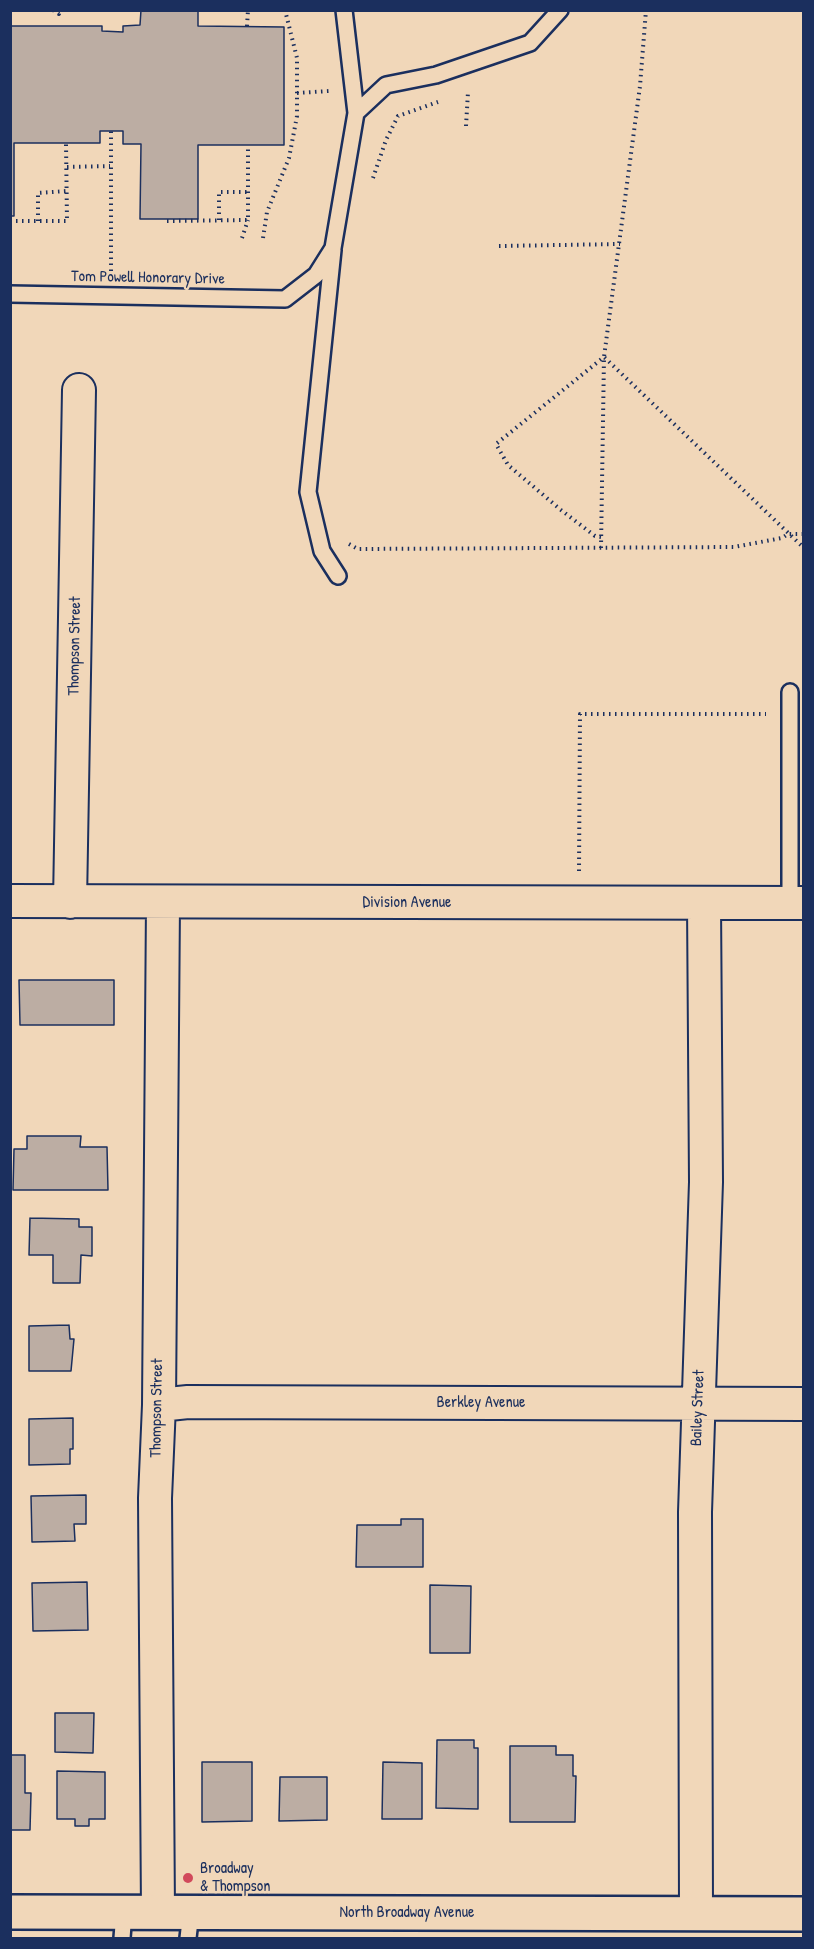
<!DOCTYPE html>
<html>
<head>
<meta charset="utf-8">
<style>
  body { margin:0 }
  #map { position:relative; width:814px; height:1949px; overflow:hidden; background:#f1d7b9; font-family:"Patrick Hand",sans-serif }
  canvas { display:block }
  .frame { position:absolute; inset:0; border:12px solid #1b2f5e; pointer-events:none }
</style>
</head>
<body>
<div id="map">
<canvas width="814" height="1949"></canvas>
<div class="frame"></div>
</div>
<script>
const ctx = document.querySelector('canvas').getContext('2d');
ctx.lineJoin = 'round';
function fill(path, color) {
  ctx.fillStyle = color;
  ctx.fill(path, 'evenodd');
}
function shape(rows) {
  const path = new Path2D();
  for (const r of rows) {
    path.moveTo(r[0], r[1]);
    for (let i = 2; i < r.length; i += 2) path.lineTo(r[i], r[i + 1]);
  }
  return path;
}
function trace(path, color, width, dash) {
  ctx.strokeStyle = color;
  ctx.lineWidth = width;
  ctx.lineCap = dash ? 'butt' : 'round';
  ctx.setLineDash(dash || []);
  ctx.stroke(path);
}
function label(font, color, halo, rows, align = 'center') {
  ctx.font = font + ' "Patrick Hand",sans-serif';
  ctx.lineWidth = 4.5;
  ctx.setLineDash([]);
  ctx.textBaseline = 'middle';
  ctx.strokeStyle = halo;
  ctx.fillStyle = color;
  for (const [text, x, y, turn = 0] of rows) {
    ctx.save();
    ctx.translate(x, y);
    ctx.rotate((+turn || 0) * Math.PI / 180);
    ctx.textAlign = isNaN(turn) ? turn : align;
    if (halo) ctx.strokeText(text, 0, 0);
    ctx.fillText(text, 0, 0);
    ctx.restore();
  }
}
const building = shape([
  [141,10,198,10,198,26,284,27,284,145,198,145,198,219,140,219,141,144,123,144,123,131,100,131,100,143,14,143,14,216,10,216,10,26,102,26,102,31,123,32,123,26,140,25,141,10],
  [19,980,114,980,114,1025,20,1025,19,980],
  [27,1136,81,1136,80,1147,107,1147,108,1190,13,1190,14,1149,27,1149,27,1136],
  [30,1218,79,1219,79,1227,92,1227,92,1256,81,1255,80,1283,53,1283,53,1255,29,1255,30,1218],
  [69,1325,70,1339,74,1339,71,1371,29,1371,29,1326,69,1325],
  [73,1418,73,1449,70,1449,70,1464,29,1465,29,1419,73,1418],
  [86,1495,86,1524,74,1524,75,1541,32,1542,31,1496,86,1495],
  [401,1519,423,1519,423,1567,356,1567,357,1525,401,1525,401,1519],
  [87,1582,88,1630,33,1631,32,1583,87,1582],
  [430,1585,471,1586,470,1653,430,1653,430,1585],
  [55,1713,94,1713,93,1753,55,1752,55,1713],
  [437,1740,474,1740,474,1748,478,1748,478,1809,436,1808,437,1740],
  [510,1746,556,1746,556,1755,573,1755,573,1776,576,1776,575,1822,510,1822,510,1746],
  [10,1755,25,1755,25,1793,31,1793,30,1830,10,1830,10,1755],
  [202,1762,252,1762,252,1821,202,1822,202,1762],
  [383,1762,422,1763,422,1819,382,1819,383,1762],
  [57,1771,105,1772,105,1819,89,1819,89,1826,75,1826,75,1819,57,1819,57,1771],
  [280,1777,327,1777,327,1820,279,1821,280,1777]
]);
const path = shape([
  [53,10,59,14,59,10],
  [247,26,248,10],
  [297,93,329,91],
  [466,126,468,92],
  [67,167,110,166],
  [373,178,386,140,398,116,438,102],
  [219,220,219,192,249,192],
  [10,221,67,221,66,143],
  [38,221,38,193,67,191],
  [167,221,248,220,248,145],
  [242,238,248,220],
  [263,238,267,212,289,158,297,116,297,58,285,10],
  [499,246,620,244],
  [111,271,111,131],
  [601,537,595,536,561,510,508,465,496,444,604,357,804,548],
  [349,544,358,549,734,547,782,538,788,534,804,534],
  [601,548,604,357,640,86,646,10],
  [579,871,580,714,766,714]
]);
const lane = shape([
  [344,10,356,113],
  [333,250,308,492,322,551,338,576],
  [10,294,285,299,316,275,333,248,356,113,386,85,436,75,530,43,560,10],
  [790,692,790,903],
  [122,1938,124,1912],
  [188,1938,191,1912]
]);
const street = shape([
  [10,901,804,903],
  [70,902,79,390],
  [159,1405,188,1402,804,1404],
  [158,1912,155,1498,159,1405,163,903],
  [696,1914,695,1512,706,1182,704,903]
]);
const secondary = shape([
  [10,1912,804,1914]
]);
const markers = [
  [188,1878,6,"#d1495b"]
];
const streetNames = [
  ["Tom Powell Honorary Drive",148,278,1],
  ["Thompson Street",75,646,-89],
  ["Division Avenue",407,903],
  ["Berkley Avenue",481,1403],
  ["Thompson Street",157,1408,-89],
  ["Bailey Street",698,1408,-88],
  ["North Broadway Avenue",407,1913]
];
const poiNames = [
  ["Broadway",200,1869],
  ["& Thompson",200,1887]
];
fill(building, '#bcada3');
trace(building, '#1b2f5e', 1.5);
trace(lane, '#1b2f5e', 20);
trace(street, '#1b2f5e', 36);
trace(secondary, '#1b2f5e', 38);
trace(path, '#1b2f5e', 4, [1.5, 4.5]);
trace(lane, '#f1d7b9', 15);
trace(street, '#f1d7b9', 32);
trace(secondary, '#f1d7b9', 33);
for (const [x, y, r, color] of markers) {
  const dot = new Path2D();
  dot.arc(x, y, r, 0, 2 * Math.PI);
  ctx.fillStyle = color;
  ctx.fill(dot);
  trace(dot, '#f1d7b9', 2);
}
label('16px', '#1b2f5e', '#f1d7b9', streetNames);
label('16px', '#1b2f5e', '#f1d7b9', poiNames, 'left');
</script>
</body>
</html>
